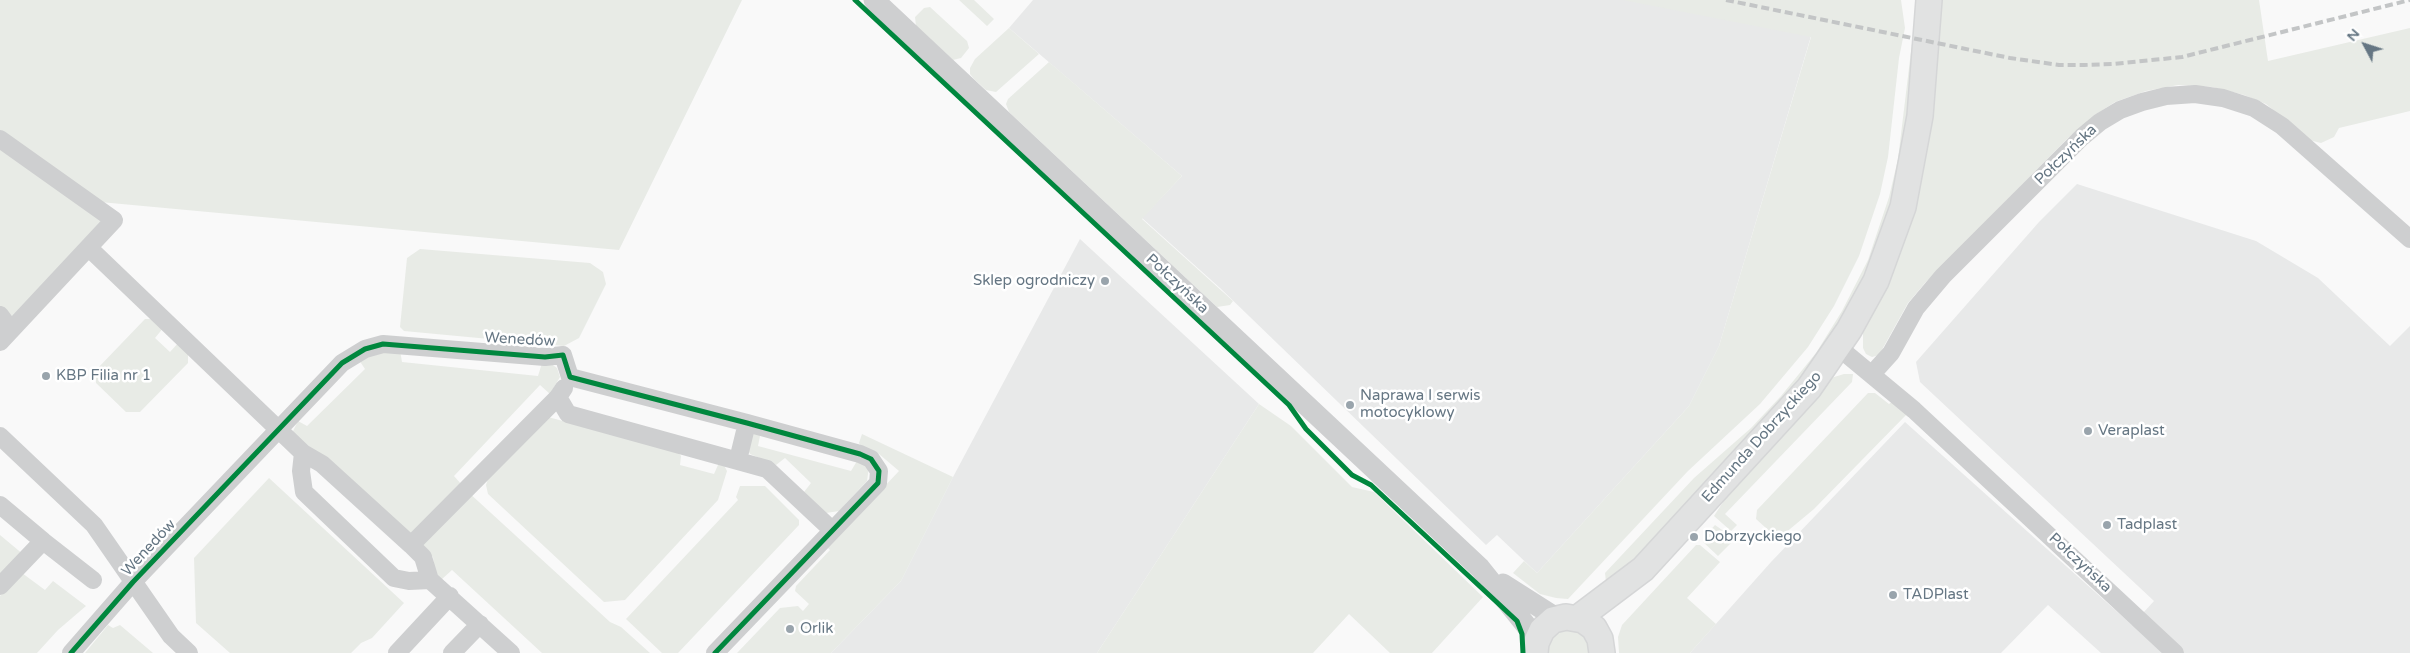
<!DOCTYPE html>
<html>
<head>
<meta charset="utf-8">
<style>
  body { margin:0 }
  #map { position:relative; width:2410px; height:653px; overflow:hidden; background:#f9f9f9; font-family:"Varela Round",sans-serif }
  canvas { display:block }
  .north { position:absolute; left:2340px; top:20px; width:50px; height:50px; -webkit-text-stroke:4px #fff; paint-order:stroke; rotate:310deg; font-size:14px; font-weight:700; line-height:20px; text-align:center; color:#657683 }
  .north::after { content:''; display:block; margin:auto; width:18px; height:22px; background:#657683; clip-path:polygon(50% 0,100% 100%,50% 72%,0 100%) }
</style>
</head>
<body>
<div id="map">
<canvas width="2410" height="653"></canvas>
<div class="north">N</div>
</div>
<script>
const ctx = document.querySelector('canvas').getContext('2d');
ctx.lineJoin = 'round';
function fill(path, color) {
  ctx.fillStyle = color;
  ctx.fill(path, 'evenodd');
}
function shape(rows) {
  const path = new Path2D();
  for (const r of rows) {
    path.moveTo(r[0], r[1]);
    for (let i = 2; i < r.length; i += 2) path.lineTo(r[i], r[i + 1]);
  }
  return path;
}
function trace(path, color, width, dash) {
  ctx.strokeStyle = color;
  ctx.lineWidth = width;
  ctx.lineCap = dash ? 'butt' : 'round';
  ctx.setLineDash(dash || []);
  ctx.stroke(path);
}
function label(font, color, halo, rows, align = 'center') {
  ctx.font = font + ' "Varela Round",sans-serif';
  ctx.lineWidth = 5;
  ctx.setLineDash([]);
  ctx.textBaseline = 'middle';
  ctx.strokeStyle = halo;
  ctx.fillStyle = color;
  for (const [text, x, y, turn = 0] of rows) {
    ctx.save();
    ctx.translate(x, y);
    ctx.rotate((+turn || 0) * Math.PI / 180);
    ctx.textAlign = isNaN(turn) ? turn : align;
    if (halo) ctx.strokeText(text, 0, 0);
    ctx.fillText(text, 0, 0);
    ctx.restore();
  }
}
const built = shape([
  [1033,0,1628,0,1811,36,1719,346,1689,406,1537,573,1497,535,1486,545,1220,288,1142,218,1182,176,1009,28],
  [2077,184,2256,241,2318,278,2390,346,2410,326,2410,653,2101,653,2048,605,2001,653,1690,653,1771,562,1905,422,2132,625,2154,601,1920,382,1916,362,2039,222],
  [1080,239,1259,404,1097,653,831,653,901,581,953,477]
]);
const green = shape([
  [0,0,742,0,619,250,100,202,0,130],
  [959,0,974,0,994,19,987,26],
  [1623,0,1901,0,1905,28,1899,58,1888,157,1880,194,1859,256,1834,306,1808,347,1760,404,1688,471,1568,599,1556,598,1540,594,1513,573,1524,561,1537,573,1689,406,1719,346,1811,37],
  [1938,0,2259,0,2268,61,2410,28,2410,111,2339,128,2334,137,2321,143,2309,140,2266,104,2244,95,2212,87,2178,85,2146,91,2115,102,2095,115,2067,139,1925,283,1908,303,1879,355,1872,357,1866,354,1863,348,1863,330],
  [930,7,967,41,969,48,961,58,953,60,916,26,915,17,924,8],
  [1009,28,1039,54,996,92,986,90,974,79,970,74,970,68,975,59],
  [1912,43,1917,44,1905,160,1875,262,1821,357,1607,591,1605,573,1694,478,1751,428,1781,396,1816,353,1842,311,1868,260,1889,197,1898,159],
  [1049,62,1182,176,1142,219,1233,301,1230,305,1217,307,1009,112,1006,104,1008,99],
  [0,143,103,220,16,317,8,316,0,323],
  [420,249,590,263,603,272,606,284,579,338,564,346,404,331,400,327,407,258],
  [145,319,156,319,164,327,155,338,170,352,179,342,188,351,188,363,140,412,126,412,96,383,96,370],
  [400,350,402,362,538,376,542,363,550,363,557,368,560,377,550,394,540,385,454,476,462,485,413,537,292,433,298,421,307,426,365,369,359,360,366,355],
  [1844,374,1853,374,1852,382,1725,514,1737,525,1731,531,1714,516,1736,482,1831,378],
  [1868,393,1875,393,1889,404,1893,401,1907,414,1814,509,1778,539,1756,519,1757,510],
  [1259,404,1291,426,1352,487,1374,492,1483,597,1432,653,1390,653,1349,614,1313,653,1097,653],
  [548,417,678,452,681,456,680,465,714,474,718,465,724,465,727,471,718,500,625,600,604,602,488,494,486,485,488,479],
  [754,433,759,434,760,436,758,446,851,471,857,461,869,467,867,481,839,511,826,513,804,492,811,483,785,458,776,465,750,454,747,448,751,435],
  [862,434,953,477,901,581,831,653,737,653,780,608,798,606,803,611,809,604,795,591,796,586,830,550,827,547,899,471,879,454,863,449,859,443],
  [269,478,404,603,372,638,361,643,351,653,230,653,196,623,194,558],
  [740,486,765,486,799,520,799,525,678,653,662,653,626,619,738,500,736,497],
  [467,491,610,622,621,627,650,653,542,653,452,570,441,580,435,572,433,557,418,542],
  [1715,525,1735,539,1718,556,1703,542,1703,538],
  [0,535,24,555,0,579],
  [1696,545,1700,545,1720,562,1687,598,1716,624,1690,653,1619,653,1618,637,1622,625],
  [22,573,45,590,53,581,86,606,58,630,37,653,0,653,0,596],
  [108,625,113,628,120,625,153,653,85,653],
  [1570,628,1582,633,1586,639,1589,653,1547,653,1548,641,1557,631]
]);
const minor = shape([
  [0,139,114,220,0,342],
  [89,248,303,453,322,464,411,545,423,557,430,580,511,653],
  [0,315,11,330],
  [1838,347,1914,410,2175,653],
  [1872,374,1891,353,1916,308,1943,276,2082,137,2100,122,2120,110,2142,102,2166,96,2195,94,2223,98,2254,108,2282,126,2410,239],
  [558,397,568,414,767,469,832,530],
  [0,436,94,525,171,636,189,653],
  [303,453,301,471,304,492,394,578,409,581,430,580],
  [738,460,747,423],
  [0,505,43,541],
  [411,545,558,397,564,388],
  [0,586,43,541,93,580],
  [71,653,133,582,342,363,365,349,383,344,545,357,563,355,570,377,747,423,860,454,871,459,879,471,878,483,715,653],
  [397,653,450,596],
  [452,653,480,624]
]);
const tertiary = shape([
  [874,0,1480,568,1537,639],
  [1503,584,1558,619]
]);
const secondary = shape([
  [1578,618,1643,569,1809,388,1849,330,1876,281,1903,207,1920,116,1929,0],
  [1535,653,1536,643,1542,630,1553,620,1566,617,1583,620,1594,628,1600,639,1602,653]
]);
const rail = shape([
  [1726,0,2010,58,2059,65,2084,65,2113,64,2182,57,2410,0]
]);
const cycleway = shape([
  [855,0,1289,405,1306,429,1352,475,1371,485,1517,621,1522,634,1523,653],
  [71,653,133,582,342,363,365,349,383,344,545,357,563,355,570,377,747,423,860,454,871,459,879,471,878,483,715,653]
]);
const markers = [
  [1105,281,5,"#99a4ac"],
  [46,376,5,"#99a4ac"],
  [1350,405,5,"#99a4ac"],
  [2088,431,5,"#99a4ac"],
  [2107,525,5,"#99a4ac"],
  [1694,537,5,"#99a4ac"],
  [1893,595,5,"#99a4ac"],
  [790,629,5,"#99a4ac"]
];
const streetNames = [
  ["Połczyńska",2066,155,-44],
  ["Połczyńska",1177,284,43],
  ["Wenedów",520,340,3],
  ["Edmunda Dobrzyckiego",1762,437,-48],
  ["Wenedów",149,548,-47],
  ["Połczyńska",2080,563,43]
];
const poiNames = [
  ["Sklep ogrodniczy",1095,281,"right"],
  ["KBP Filia nr 1",56,376],
  ["Naprawa I serwis",1360,396],
  ["motocyklowy",1360,413],
  ["Veraplast",2098,431],
  ["Tadplast",2117,525],
  ["Dobrzyckiego",1704,537],
  ["TADPlast",1903,595],
  ["Orlik",800,629]
];
fill(built, '#e8e9e9');
fill(green, '#e8ebe6');
trace(secondary, '#d5d6d7', 28);
trace(minor, '#cecfd0', 18);
trace(tertiary, '#cecfd0', 21);
trace(secondary, '#e1e2e2', 25);
trace(rail, '#c3c5c6', 4, [8, 4]);
trace(cycleway, '#00873e', 5);
for (const [x, y, r, color] of markers) {
  const dot = new Path2D();
  dot.arc(x, y, r, 0, 2 * Math.PI);
  ctx.fillStyle = color;
  ctx.fill(dot);
  trace(dot, '#fff', 2);
}
label('15px', '#657683', '#fff', streetNames);
label('15px', '#657683', '#fff', poiNames, 'left');
</script>
</body>
</html>
